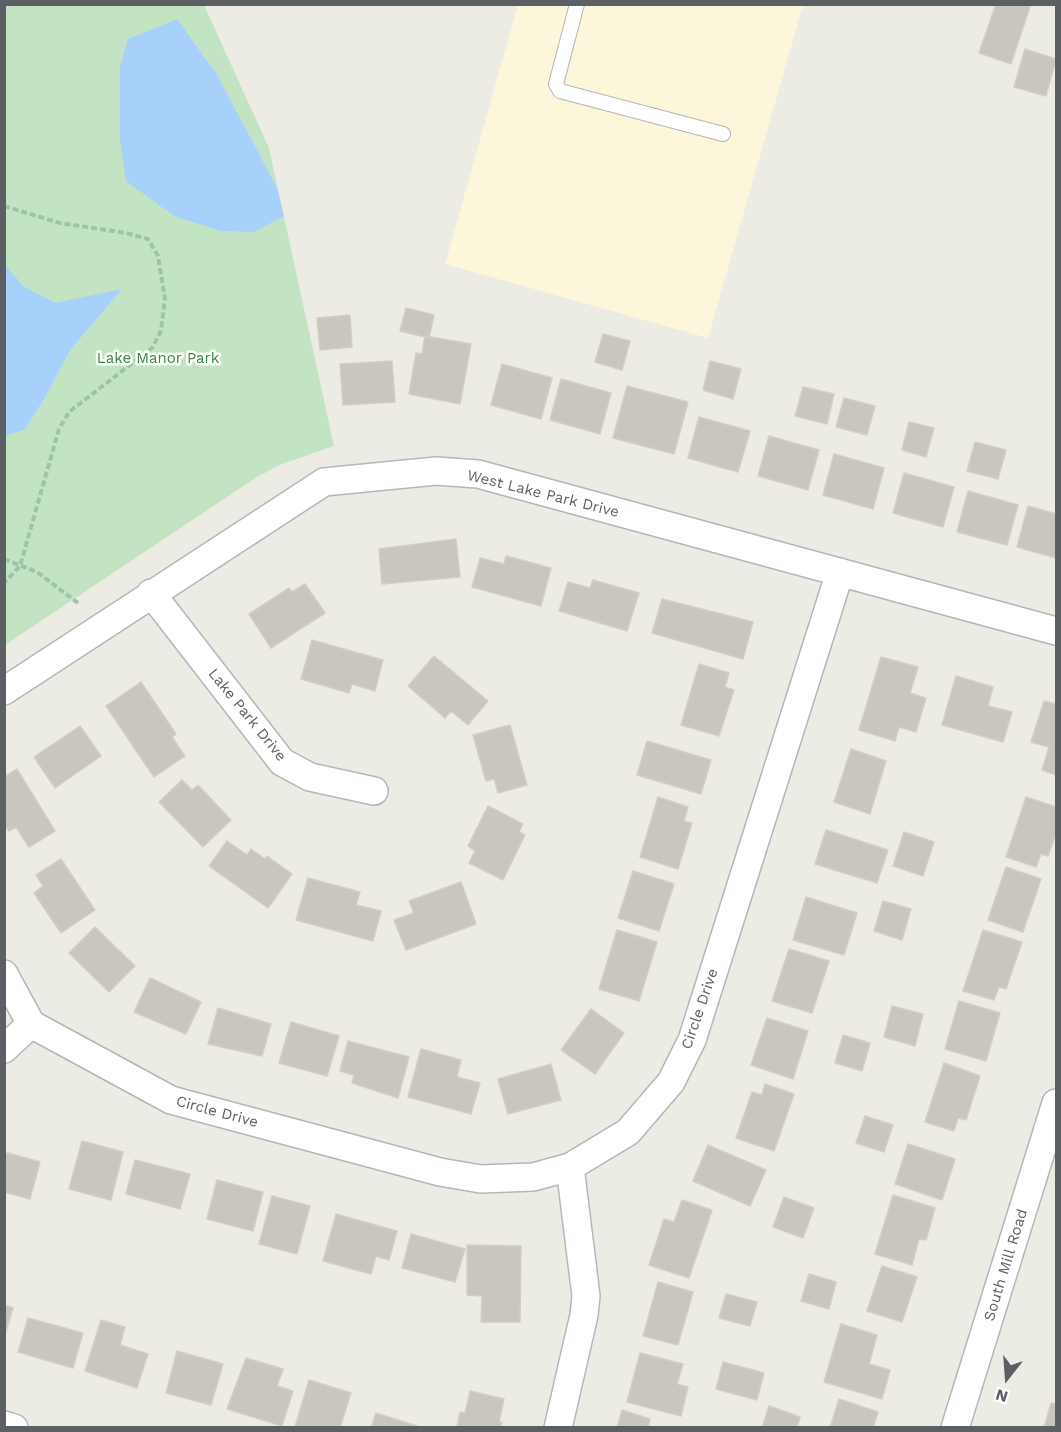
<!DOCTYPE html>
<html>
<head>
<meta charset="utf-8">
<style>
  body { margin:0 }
  #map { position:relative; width:1061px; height:1432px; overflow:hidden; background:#edece4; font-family:"Work Sans",sans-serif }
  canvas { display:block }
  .frame { position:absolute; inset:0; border:6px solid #5c5f63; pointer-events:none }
  .north { position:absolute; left:977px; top:1348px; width:60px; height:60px; -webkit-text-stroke:4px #fff; paint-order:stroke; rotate:197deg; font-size:16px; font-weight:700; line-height:24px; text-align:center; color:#5c5f63 }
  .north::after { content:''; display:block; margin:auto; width:21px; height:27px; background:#5c5f63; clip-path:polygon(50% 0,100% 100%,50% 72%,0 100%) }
</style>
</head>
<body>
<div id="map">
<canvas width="1061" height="1432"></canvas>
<div class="frame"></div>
<div class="north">N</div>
</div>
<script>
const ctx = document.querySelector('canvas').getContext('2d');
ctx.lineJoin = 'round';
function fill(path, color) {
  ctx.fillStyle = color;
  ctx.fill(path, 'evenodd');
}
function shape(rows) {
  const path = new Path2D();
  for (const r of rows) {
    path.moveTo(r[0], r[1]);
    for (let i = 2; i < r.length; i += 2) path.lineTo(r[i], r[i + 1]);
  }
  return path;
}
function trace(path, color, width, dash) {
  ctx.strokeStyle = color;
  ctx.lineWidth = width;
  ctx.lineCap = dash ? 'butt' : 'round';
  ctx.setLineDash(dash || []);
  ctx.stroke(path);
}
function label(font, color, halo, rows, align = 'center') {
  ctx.font = font + ' "Work Sans",sans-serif';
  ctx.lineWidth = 5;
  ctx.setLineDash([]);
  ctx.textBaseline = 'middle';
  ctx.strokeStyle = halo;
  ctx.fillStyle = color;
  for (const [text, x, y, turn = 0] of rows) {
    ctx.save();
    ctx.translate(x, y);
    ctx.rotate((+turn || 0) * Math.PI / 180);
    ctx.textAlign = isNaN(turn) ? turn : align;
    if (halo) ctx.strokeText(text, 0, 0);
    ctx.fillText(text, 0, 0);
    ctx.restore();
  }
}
const commercial = shape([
  [518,5,803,5,708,338,445,264]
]);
const green = shape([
  [5,5,204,5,269,148,334,446,282,464,257,477,5,645]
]);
const water = shape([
  [177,19,217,75,277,188,284,216,254,232,220,231,174,216,126,181,120,141,120,67,128,39],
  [4,263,23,286,55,303,122,289,70,350,44,399,24,430,5,436]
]);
const building = shape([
  [996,4,1031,4,1011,64,979,53,996,4],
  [1025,49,1056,59,1046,96,1014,87,1025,49],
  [406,308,434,315,429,338,400,331,406,308],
  [350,315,352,347,320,350,317,318,350,315],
  [603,334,630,341,622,370,595,362,603,334],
  [425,336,471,344,460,404,409,394,416,353,422,354,425,336],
  [392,361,395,402,343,405,340,364,392,361],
  [710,361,741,369,733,399,703,390,710,361],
  [502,364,552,378,541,419,491,405,502,364],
  [561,379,611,393,600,434,550,420,561,379],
  [627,386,688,402,674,454,613,438,627,386],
  [803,387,834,394,827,424,795,416,803,387],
  [844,398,875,406,867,435,836,427,844,398],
  [699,417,750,431,738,472,688,458,699,417],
  [909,422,934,428,926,457,902,450,909,422],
  [769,436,819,450,808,490,758,476,769,436],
  [975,442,1006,450,998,479,967,471,975,442],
  [834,454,884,468,873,509,823,495,834,454],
  [904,473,954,487,943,527,893,513,904,473],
  [968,491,1018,505,1007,545,957,532,968,491],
  [1028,506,1056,514,1056,558,1017,547,1028,506],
  [456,539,460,577,382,584,379,549,456,539],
  [506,556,551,568,541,606,472,587,480,558,504,564,506,556],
  [593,580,639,593,627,631,559,611,568,582,590,588,593,580],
  [305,584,325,613,271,648,249,614,289,588,292,592,305,584],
  [662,599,753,622,743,659,652,633,662,599],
  [312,640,383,660,375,691,352,684,349,693,301,679,312,640],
  [434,656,488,701,468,725,451,711,445,718,408,686,434,656],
  [881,657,918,667,910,693,926,698,916,732,899,727,895,741,859,730,881,657],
  [699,664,729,673,725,687,734,690,719,736,681,725,699,664],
  [956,676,993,687,988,706,1012,712,1003,742,942,725,956,676],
  [141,682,176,734,172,737,185,756,154,777,106,706,141,682],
  [1044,701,1056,704,1056,775,1042,770,1049,747,1031,742,1044,701],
  [510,725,527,785,498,793,494,779,486,781,473,735,510,725],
  [80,726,101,756,55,788,34,757,80,726],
  [647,741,711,760,701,794,637,775,647,741],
  [851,749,886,761,870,814,834,802,851,749],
  [17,769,55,831,29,847,16,827,9,831,4,824,4,777,17,769],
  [182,780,192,790,198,785,231,820,203,847,159,802,182,780],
  [658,797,688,807,684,821,692,823,678,869,640,857,658,797],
  [1026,797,1056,807,1056,833,1048,856,1041,854,1036,867,1006,857,1026,797],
  [488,806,523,824,519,832,525,835,503,880,469,863,475,851,468,846,488,806],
  [826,830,888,850,877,883,815,864,826,830],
  [904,832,934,842,923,876,893,866,904,832],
  [227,841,247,855,251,849,265,859,267,856,292,874,268,908,209,866,227,841],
  [61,859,95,910,61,933,34,893,43,886,36,875,61,859],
  [1006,867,1041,879,1023,932,988,920,1006,867],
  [633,871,674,884,659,931,618,918,633,871],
  [308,878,360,892,356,905,381,911,373,941,296,920,308,878],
  [461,882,476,924,406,950,394,920,414,913,409,901,461,882],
  [806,897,857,913,844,955,793,940,806,897],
  [883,901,911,909,902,940,874,931,883,901],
  [95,927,135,966,109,992,69,953,95,927],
  [617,930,657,942,639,1001,599,989,617,930],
  [983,930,1022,942,1006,989,999,987,994,1000,963,991,983,930],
  [789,949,829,961,812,1013,772,1001,789,949],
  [150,978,201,1002,186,1034,134,1012,150,978],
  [959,1001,1000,1013,986,1061,945,1049,959,1001],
  [892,1006,923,1014,915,1046,884,1037,892,1006],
  [218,1008,271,1024,262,1056,208,1044,218,1008],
  [591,1009,624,1033,595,1074,561,1050,591,1009],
  [767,1018,808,1031,793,1079,751,1065,767,1018],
  [291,1022,339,1036,327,1076,279,1063,291,1022],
  [843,1035,870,1043,862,1071,835,1063,843,1035],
  [348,1041,409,1057,398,1098,352,1083,354,1075,340,1071,348,1041],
  [421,1049,461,1060,457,1077,480,1083,471,1114,408,1097,421,1049],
  [944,1063,980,1076,966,1120,958,1118,954,1131,925,1122,944,1063],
  [551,1064,561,1100,508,1114,498,1079,551,1064],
  [765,1084,794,1094,774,1151,736,1138,752,1092,762,1095,765,1084],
  [865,1116,893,1125,884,1152,856,1143,865,1116],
  [82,1141,123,1152,111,1200,69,1189,82,1141],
  [908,1144,955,1159,942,1200,895,1184,908,1144],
  [708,1145,766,1170,750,1206,693,1181,708,1145],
  [8,1153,40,1162,30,1199,4,1192,4,1154,8,1153],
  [135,1160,190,1174,180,1209,126,1194,135,1160],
  [217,1180,263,1192,253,1231,207,1219,217,1180],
  [893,1195,935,1208,926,1240,919,1239,912,1265,875,1254,893,1195],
  [272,1196,310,1206,297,1254,259,1244,272,1196],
  [784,1197,814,1208,803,1238,773,1227,784,1197],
  [682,1200,712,1210,689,1278,649,1265,664,1219,674,1222,682,1200],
  [336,1214,397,1231,389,1260,376,1256,371,1274,323,1261,336,1214],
  [411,1234,465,1249,455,1282,402,1268,411,1234],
  [467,1245,521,1246,520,1322,481,1322,482,1296,467,1295,467,1245],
  [882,1266,917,1277,902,1322,867,1311,882,1266],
  [809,1274,836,1282,829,1309,801,1301,809,1274],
  [658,1282,693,1292,678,1345,643,1336,658,1282],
  [726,1294,757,1302,750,1326,719,1318,726,1294],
  [4,1305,13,1308,4,1338,4,1305],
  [28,1318,83,1333,73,1368,18,1352,28,1318],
  [101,1320,125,1327,120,1345,148,1354,137,1388,85,1371,101,1320],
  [841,1324,877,1335,869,1364,890,1370,882,1399,824,1382,841,1324],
  [177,1351,223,1364,211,1405,166,1393,177,1351],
  [640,1353,683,1364,677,1384,688,1387,681,1416,627,1402,640,1353],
  [246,1358,283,1369,277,1386,293,1391,282,1426,227,1409,246,1358],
  [723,1362,764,1373,757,1400,716,1389,723,1362],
  [309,1380,351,1393,340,1428,295,1427,309,1380],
  [470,1391,504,1399,499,1422,502,1422,501,1428,457,1428,460,1412,465,1413,470,1391],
  [839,1399,878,1412,873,1428,830,1428,839,1399],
  [1051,1403,1056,1404,1056,1428,1044,1428,1051,1403],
  [769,1406,800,1417,797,1428,762,1428,769,1406],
  [622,1410,650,1419,648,1428,617,1428,622,1410],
  [376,1413,423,1428,371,1428,376,1413]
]);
const path = shape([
  [4,206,60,223,126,233,148,239,158,256,165,299,161,331,152,348,69,412,59,429,20,566,4,583],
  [4,559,37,572,78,603]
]);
const service = shape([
  [577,4,556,84,560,91,723,134]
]);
const minor = shape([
  [151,593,282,762,310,777,374,791],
  [4,691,324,482,436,471,478,474,1056,631],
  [4,974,31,1024,171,1100,440,1172,481,1179,533,1177,570,1167,628,1132,671,1082,692,1040,840,572],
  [4,1049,31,1024],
  [4,1425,14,1428],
  [558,1428,584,1315,586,1296,570,1167],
  [955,1428,1056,1103]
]);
const parkNames = [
  ["Lake Manor Park",158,359]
];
const streetNames = [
  ["West Lake Park Drive",543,494,14],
  ["Lake Park Drive",247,715,51],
  ["Circle Drive",700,1009,-71],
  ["Circle Drive",217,1112,15],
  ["South Mill Road",1006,1265,-73]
];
fill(commercial, '#fcf6da');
fill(green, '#c2e4c3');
fill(water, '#a7d1fa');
fill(building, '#c9c6c0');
trace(building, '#d2cec2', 1.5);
trace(service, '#b4b6ba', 16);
trace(minor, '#b4b6ba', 30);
trace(path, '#9bc4a9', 4, [6, 3]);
trace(service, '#fff', 14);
trace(minor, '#fff', 27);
label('15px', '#3a8442', '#fff', parkNames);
label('15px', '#5c5f63', '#fff', streetNames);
</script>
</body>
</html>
